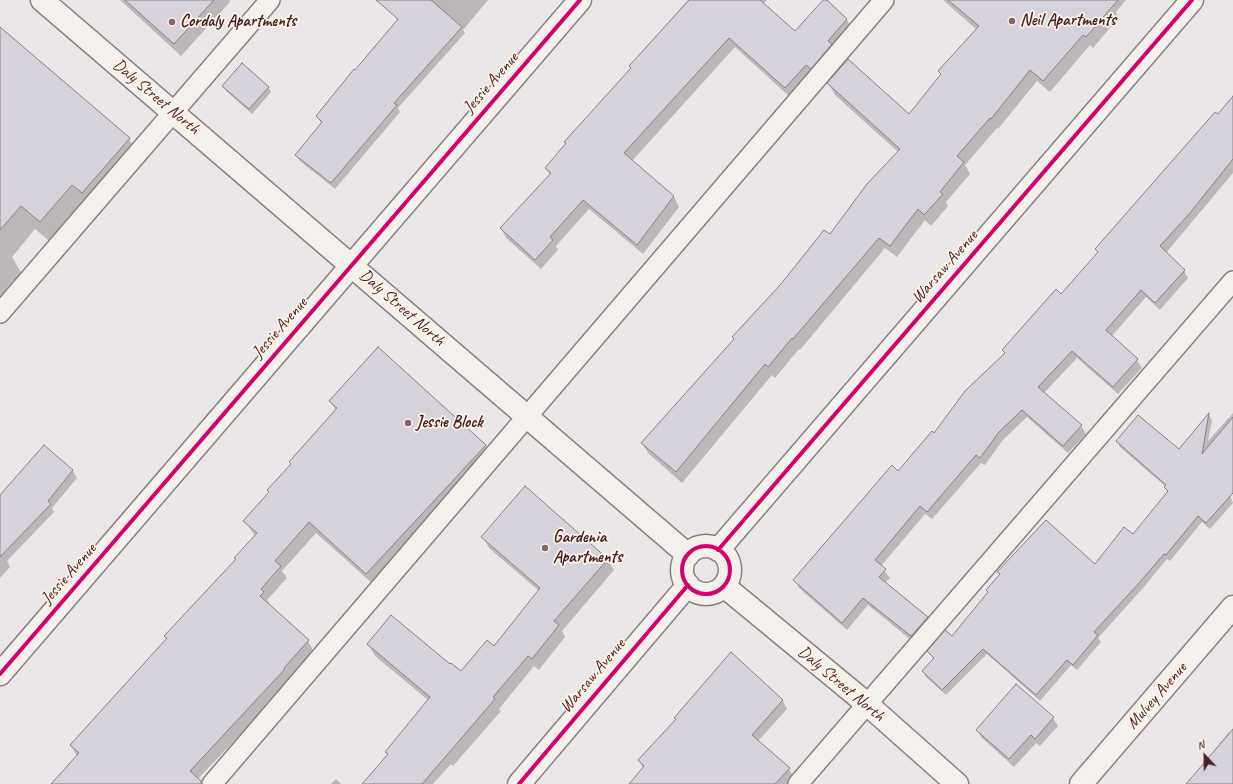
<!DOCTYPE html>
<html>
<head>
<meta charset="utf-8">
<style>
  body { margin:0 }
  #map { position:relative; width:1233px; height:784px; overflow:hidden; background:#ebe7e9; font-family:Caveat,sans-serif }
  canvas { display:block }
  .north { position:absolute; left:1185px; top:736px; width:40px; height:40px; -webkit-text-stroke:3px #fcf5e5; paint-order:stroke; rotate:338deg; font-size:11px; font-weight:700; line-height:16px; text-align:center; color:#4a1f2b }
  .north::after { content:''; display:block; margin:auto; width:14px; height:18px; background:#4a1f2b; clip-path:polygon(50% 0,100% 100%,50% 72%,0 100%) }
</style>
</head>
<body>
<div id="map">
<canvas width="1233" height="784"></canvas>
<div class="north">N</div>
</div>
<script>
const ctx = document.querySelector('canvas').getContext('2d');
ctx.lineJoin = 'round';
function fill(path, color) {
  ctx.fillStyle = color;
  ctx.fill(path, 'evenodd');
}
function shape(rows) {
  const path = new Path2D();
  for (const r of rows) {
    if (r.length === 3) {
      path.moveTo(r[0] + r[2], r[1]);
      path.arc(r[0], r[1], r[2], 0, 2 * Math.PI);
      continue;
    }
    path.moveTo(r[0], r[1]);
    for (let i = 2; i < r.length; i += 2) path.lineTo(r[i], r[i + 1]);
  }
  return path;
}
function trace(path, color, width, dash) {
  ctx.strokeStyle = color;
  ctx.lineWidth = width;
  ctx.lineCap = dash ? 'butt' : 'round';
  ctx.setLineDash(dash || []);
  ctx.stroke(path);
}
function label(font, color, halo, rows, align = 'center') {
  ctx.font = font + ' Caveat,sans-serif';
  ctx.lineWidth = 3.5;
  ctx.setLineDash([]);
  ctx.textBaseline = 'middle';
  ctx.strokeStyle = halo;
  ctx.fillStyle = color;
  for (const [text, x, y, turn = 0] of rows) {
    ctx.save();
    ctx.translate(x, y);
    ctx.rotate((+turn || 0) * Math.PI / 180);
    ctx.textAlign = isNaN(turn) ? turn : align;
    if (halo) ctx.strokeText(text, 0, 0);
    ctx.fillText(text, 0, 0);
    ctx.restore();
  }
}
const shadow = shape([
  [120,0,229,0,230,2,181,56],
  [404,0,488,0,463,30,465,33,398,108,400,112,335,189,300,161,296,155,322,124,317,116,398,21,392,13],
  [688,0,767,0,763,4,795,33,825,0,847,20,852,29,791,98,735,47,632,161,674,197,679,207,643,254,589,209,556,246,558,250,541,269,506,238,501,228,550,175,546,168,631,69,630,66],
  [943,0,1126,0,1116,12,1119,17,1093,48,1090,45,1050,92,1037,81,998,129,997,128,965,165,970,174,946,202,948,206,931,226,925,220,897,257,885,248,800,350,799,349,775,378,772,375,682,483,649,454,642,443,830,236,898,152,835,95,828,83,909,115,977,30],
  [0,28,129,139,143,162,96,217,86,208,54,245,35,229,12,257,25,279,0,308],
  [223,86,268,87,271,92,252,114,226,91],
  [1233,98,1233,173,1166,253,1184,271,1188,278,1160,310,1146,297,1111,337,1137,360,1142,368,1118,394,1077,358,1044,393,1081,426,1086,434,1068,453,1027,417,1003,440,985,465,981,463,932,519,925,514,881,566,890,578,885,583,928,617,932,625,916,644,868,605,847,630,799,588,795,580,934,435,1005,354,1003,350,1061,295,1098,253,1096,250],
  [330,401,486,445,492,456,373,584,316,533,282,571,287,578,267,600,269,603,268,605,308,641,314,652,291,681,197,780,200,784,52,784,77,757,71,745,167,639,165,636,237,560,255,536,245,521,270,493,291,465,290,463,336,411],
  [1233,413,1233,492,1230,495,1233,503,1210,529,1202,522,1170,561,1167,559,1143,588,1098,638,1101,642,1077,670,1071,665,1040,701,987,654,946,695,926,677,923,671,934,659,928,652,952,637,989,593,1000,575,999,572,1095,565,1133,536,1168,493,1166,487,1120,447,1117,441,1180,451,1209,415,1212,420,1208,441],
  [44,447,73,471,77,478,52,508,54,512,7,561,10,567,0,578,0,500],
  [483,537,607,559,614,570,562,631,565,637,539,670,534,666,499,709,501,711,453,766,451,764,433,784,364,784,388,756,386,752,428,700,375,656,368,644,450,666,462,672,494,647,539,591,489,548],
  [731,654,783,701,787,709,758,741,789,769,793,776,787,784,630,784,643,768,639,761,676,720,675,718],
  [1053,718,1058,726,1040,746,1036,743,1014,767,982,738,977,730],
  [1233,731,1233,784,1187,784,1229,732,1231,733],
  [336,779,341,784,331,784]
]);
const building = shape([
  [125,0,214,0,174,44,125,0],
  [376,0,431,0,462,27,394,103,397,105,331,183,295,155,322,122,316,116,354,69,355,70,398,19,376,0],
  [689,0,760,0,795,31,823,0,827,0,847,19,828,41,832,44,811,69,806,65,785,88,729,38,624,153,674,196,637,245,583,200,550,237,553,240,535,260,500,228,551,173,545,168,566,143,564,142,631,68,629,66,689,0],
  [948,0,1118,0,1086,37,1083,35,1043,81,1030,70,991,119,990,118,957,156,964,162,940,192,943,194,924,215,918,209,890,246,879,238,793,339,792,338,768,367,765,364,676,472,641,443,734,339,732,337,781,284,824,230,830,234,867,184,900,149,827,83,848,59,909,114,941,74,938,71,979,26,948,0],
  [0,27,130,138,82,193,72,185,40,222,21,206,0,230,0,27],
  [242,63,269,87,249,109,222,86,242,63],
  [1233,96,1233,159,1190,213,1160,246,1185,270,1155,303,1141,290,1106,330,1138,359,1113,387,1072,351,1038,387,1082,425,1063,446,1022,410,999,432,980,458,976,455,927,512,920,506,875,560,886,569,879,577,928,617,911,636,863,598,842,623,793,580,892,465,898,471,932,431,934,433,965,391,1005,353,1002,350,1056,289,1061,294,1098,252,1095,249,1123,217,1215,112,1218,114,1233,96],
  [378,347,486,445,366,574,309,522,275,561,281,566,261,589,264,592,260,596,309,640,284,668,285,669,190,771,201,781,201,784,51,784,79,753,70,745,167,638,164,636,236,559,234,558,257,533,243,521,269,492,267,490,291,464,289,462,337,408,329,401,378,347],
  [1209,413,1202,454,1233,417,1233,493,1206,523,1198,516,1166,555,1164,554,1140,582,1094,632,1098,635,1073,665,1067,660,1036,695,983,649,942,690,922,671,934,658,927,651,945,630,952,636,988,592,986,590,1000,574,997,572,1046,520,1095,564,1124,527,1133,534,1168,491,1164,487,1166,485,1116,441,1138,415,1179,449,1209,413],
  [44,445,73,470,48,501,51,504,0,557,0,495,44,445],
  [525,486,608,559,554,621,559,625,532,659,528,656,493,697,495,699,422,784,362,784,388,754,385,752,430,697,367,644,391,615,450,664,451,663,461,671,487,640,494,646,540,588,481,537,525,486],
  [731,652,783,700,752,735,790,768,775,784,629,784,644,766,638,760,676,719,674,718,699,689,731,652],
  [1016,684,1054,717,1035,739,1031,735,1009,759,976,730,1016,684],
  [1233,729,1233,784,1186,784,1233,729]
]);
const service = shape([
  [0,313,270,0],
  [212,784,884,0],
  [798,784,1233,281]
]);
const minor = shape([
  [42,0,688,555],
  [706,570,24],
  [718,550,1192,0],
  [724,586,867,704,957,784],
  [0,674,580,0],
  [519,784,688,585],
  [1081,784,1233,607]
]);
const cycleway = shape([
  [706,570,24],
  [718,550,1192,0],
  [0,674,580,0],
  [519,784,688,585]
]);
const markers = [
  [1012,21,4,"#82656e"],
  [172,22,4,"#82656e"],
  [408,423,4,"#82656e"],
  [545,548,4,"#82656e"]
];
const poiNames = [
  ["Neil Apartments",1020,21],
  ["Cordaly Apartments",180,22],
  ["Jessie Block",416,423],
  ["Gardenia",553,538],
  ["Apartments",553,558]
];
const streetNames = [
  ["Jessie Avenue",491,83,-49],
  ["Daly Street North",156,97,40],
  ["Warsaw Avenue",945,267,-49],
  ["Daly Street North",402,308,41],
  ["Jessie Avenue",280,328,-49],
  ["Jessie Avenue",69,574,-49],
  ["Warsaw Avenue",593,676,-50],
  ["Daly Street North",841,684,40],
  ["Mulvey Avenue",1157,696,-49]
];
fill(shadow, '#0003');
fill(building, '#d6d2dc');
trace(building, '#8b8184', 1);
trace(service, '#8b8184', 22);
trace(minor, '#8b8184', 25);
trace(service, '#f4f0ec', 19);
trace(minor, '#f4f0ec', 22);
trace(cycleway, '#d6006c', 4);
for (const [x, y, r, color] of markers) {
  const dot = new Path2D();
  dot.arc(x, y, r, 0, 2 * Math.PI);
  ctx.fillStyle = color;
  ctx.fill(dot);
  trace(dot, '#fcf5e5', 1.5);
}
label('bold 17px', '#4a1f2b', '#fcf5e5', poiNames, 'left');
label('17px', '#4a1f2b', '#fcf5e5', streetNames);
</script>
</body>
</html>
